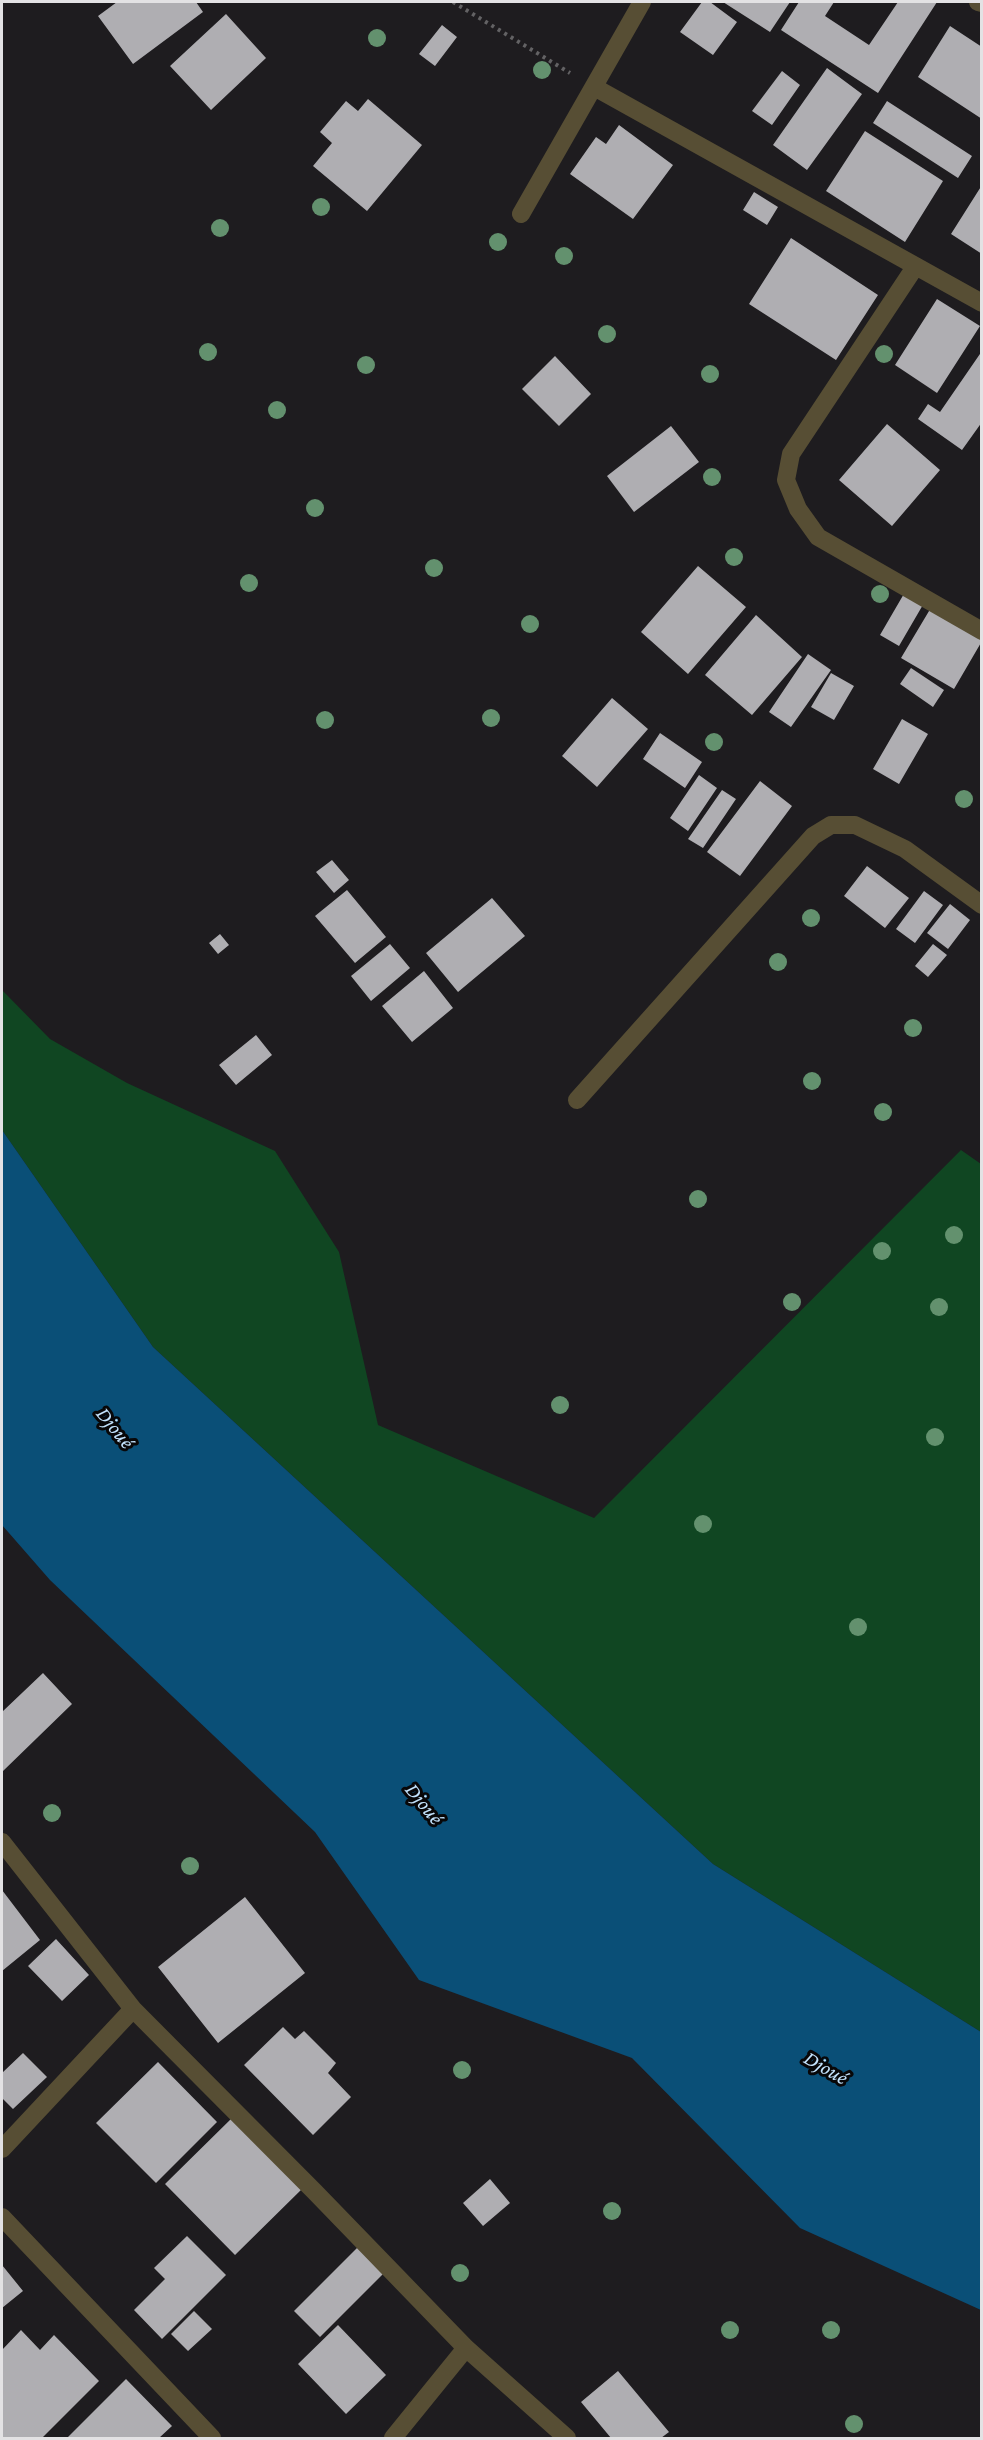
<!DOCTYPE html>
<html>
<head>
<meta charset="utf-8">
<style>
  body { margin:0 }
  #map { position:relative; width:983px; height:2440px; overflow:hidden; background:#1e1c1f; font-family:"Crimson Pro",serif }
  canvas { display:block }
  .frame { position:absolute; inset:0; border:3px solid #e3e2e4; pointer-events:none }
</style>
</head>
<body>
<div id="map">
<canvas width="983" height="2440"></canvas>
<div class="frame"></div>
</div>
<script>
const ctx = document.querySelector('canvas').getContext('2d');
ctx.lineJoin = 'round';
function fill(path, color) {
  ctx.fillStyle = color;
  ctx.fill(path, 'evenodd');
}
function shape(rows) {
  const path = new Path2D();
  for (const r of rows) {
    path.moveTo(r[0], r[1]);
    for (let i = 2; i < r.length; i += 2) path.lineTo(r[i], r[i + 1]);
  }
  return path;
}
function trace(path, color, width, dash) {
  ctx.strokeStyle = color;
  ctx.lineWidth = width;
  ctx.lineCap = dash ? 'butt' : 'round';
  ctx.setLineDash(dash || []);
  ctx.stroke(path);
}
function label(font, color, halo, rows, align = 'center') {
  ctx.font = font + ' "Crimson Pro",serif';
  ctx.lineWidth = 6;
  ctx.setLineDash([]);
  ctx.textBaseline = 'middle';
  ctx.strokeStyle = halo;
  ctx.fillStyle = color;
  for (const [text, x, y, turn = 0] of rows) {
    ctx.save();
    ctx.translate(x, y);
    ctx.rotate((+turn || 0) * Math.PI / 180);
    ctx.textAlign = isNaN(turn) ? turn : align;
    if (halo) ctx.strokeText(text, 0, 0);
    ctx.fillText(text, 0, 0);
    ctx.restore();
  }
}
const green = shape([
  [2,990,50,1039,127,1083,275,1151,339,1252,378,1425,594,1518,961,1150,981,1164,981,2032,713,1864,153,1347,2,1130]
]);
const water = shape([
  [2,1130,153,1347,713,1864,981,2032,981,2310,800,2228,632,2058,419,1980,315,1832,50,1580,2,1525]
]);
const building = shape([
  [117,2,196,2,203,12,133,64,98,16],
  [702,2,710,2,737,22,713,55,680,32],
  [723,2,790,2,770,32],
  [799,2,834,2,825,16,869,45,898,2,937,2,878,93,781,30],
  [226,14,266,58,211,110,170,66],
  [442,25,457,37,435,66,419,54],
  [950,26,982,47,982,119,918,77],
  [827,68,862,94,807,170,773,145],
  [782,71,800,85,772,125,752,111],
  [368,99,422,145,367,211,313,166,332,143,320,132,346,101,358,111],
  [887,101,972,156,958,178,873,123],
  [619,125,673,165,633,219,570,174,596,137,606,144],
  [865,131,943,181,905,242,826,191],
  [982,185,982,254,951,234],
  [754,192,778,207,767,225,743,210],
  [791,238,878,295,836,360,749,304],
  [937,299,980,326,937,393,895,365],
  [982,351,982,422,962,450,918,419,928,404,940,412],
  [555,356,591,394,559,426,522,389],
  [887,424,940,470,892,526,839,480],
  [671,426,699,462,634,512,607,476],
  [698,566,746,607,688,674,641,632],
  [905,592,924,603,899,646,880,635],
  [932,606,982,636,982,641,954,689,901,658],
  [756,615,802,657,752,715,705,675],
  [808,654,831,670,791,727,769,712],
  [911,668,944,690,933,707,900,684],
  [831,673,854,686,834,720,811,707],
  [612,698,648,729,597,787,562,756],
  [902,719,928,734,899,784,873,769],
  [660,733,702,762,685,788,643,759],
  [699,775,717,788,688,831,670,818],
  [760,781,792,806,740,876,707,852],
  [722,790,736,799,703,848,688,839],
  [332,860,349,880,334,893,316,872],
  [867,866,909,898,885,928,844,896],
  [347,890,386,937,355,963,315,916],
  [924,891,943,905,915,943,896,929],
  [492,898,525,936,458,992,426,953],
  [950,904,970,920,948,949,927,933],
  [220,934,229,945,218,954,209,943],
  [390,944,410,968,371,1001,351,976],
  [933,944,947,955,928,977,915,966],
  [424,971,453,1008,412,1042,382,1006],
  [256,1035,272,1055,236,1085,219,1065],
  [43,1673,72,1704,2,1772,2,1712],
  [2,1890,40,1940,2,1971],
  [245,1897,305,1973,218,2043,158,1967],
  [56,1939,89,1975,62,2001,28,1966],
  [283,2027,295,2039,304,2031,336,2063,328,2073,351,2097,313,2135,244,2065],
  [23,2053,47,2077,13,2109,2,2098,2,2073],
  [158,2062,217,2122,156,2183,96,2123],
  [233,2117,303,2188,235,2255,165,2184],
  [490,2179,510,2203,483,2226,463,2203],
  [187,2236,226,2275,162,2339,134,2310,165,2279,154,2268],
  [359,2246,384,2273,320,2337,294,2311],
  [2,2265,23,2291,2,2308],
  [194,2311,212,2329,188,2351,171,2334],
  [338,2325,386,2375,346,2414,298,2364],
  [21,2330,40,2350,54,2335,99,2381,42,2438,2,2438,2,2350],
  [618,2371,669,2432,661,2438,611,2438,581,2402],
  [126,2379,172,2426,159,2438,67,2438]
]);
const path = shape([
  [453,2,570,73]
]);
const minor = shape([
  [978,2,982,3],
  [594,87,982,303],
  [521,214,642,2],
  [915,267,791,454,786,480,798,509,818,537,982,631],
  [577,1100,813,836,831,825,855,825,905,849,982,905],
  [2,1842,133,2009,315,2192,466,2348,567,2438],
  [2,2149,133,2009],
  [2,2217,212,2438],
  [393,2438,466,2348]
]);
const trees = [
  [377,38],
  [542,70],
  [321,207],
  [220,228],
  [498,242],
  [564,256],
  [607,334],
  [208,352],
  [884,354],
  [366,365],
  [710,374],
  [277,410],
  [712,477],
  [315,508],
  [734,557],
  [434,568],
  [249,583],
  [880,594],
  [530,624],
  [491,718],
  [325,720],
  [714,742],
  [964,799],
  [811,918],
  [778,962],
  [913,1028],
  [812,1081],
  [883,1112],
  [698,1199],
  [954,1235],
  [882,1251],
  [792,1302],
  [939,1307],
  [560,1405],
  [935,1437],
  [703,1524],
  [858,1627],
  [52,1813],
  [190,1866],
  [462,2070],
  [612,2211],
  [460,2273],
  [730,2330],
  [831,2330],
  [854,2424]
];
const waterNames = [
  ["Djoué",115,1428,51],
  ["Djoué",424,1804,51],
  ["Djoué",826,2068,30]
];
fill(green, '#104622');
fill(water, '#0a4f77');
fill(building, '#afaeb2');
trace(path, '#636264', 4, [3, 4.5]);
trace(minor, '#574e34', 18);
ctx.fillStyle = '#63916e';
for (const [x, y] of trees) {
  ctx.beginPath();
  ctx.arc(x, y, 9, 0, 2 * Math.PI);
  ctx.fill();
}
label('italic 21px', '#c3e3fd', '#080708', waterNames);
</script>
</body>
</html>
